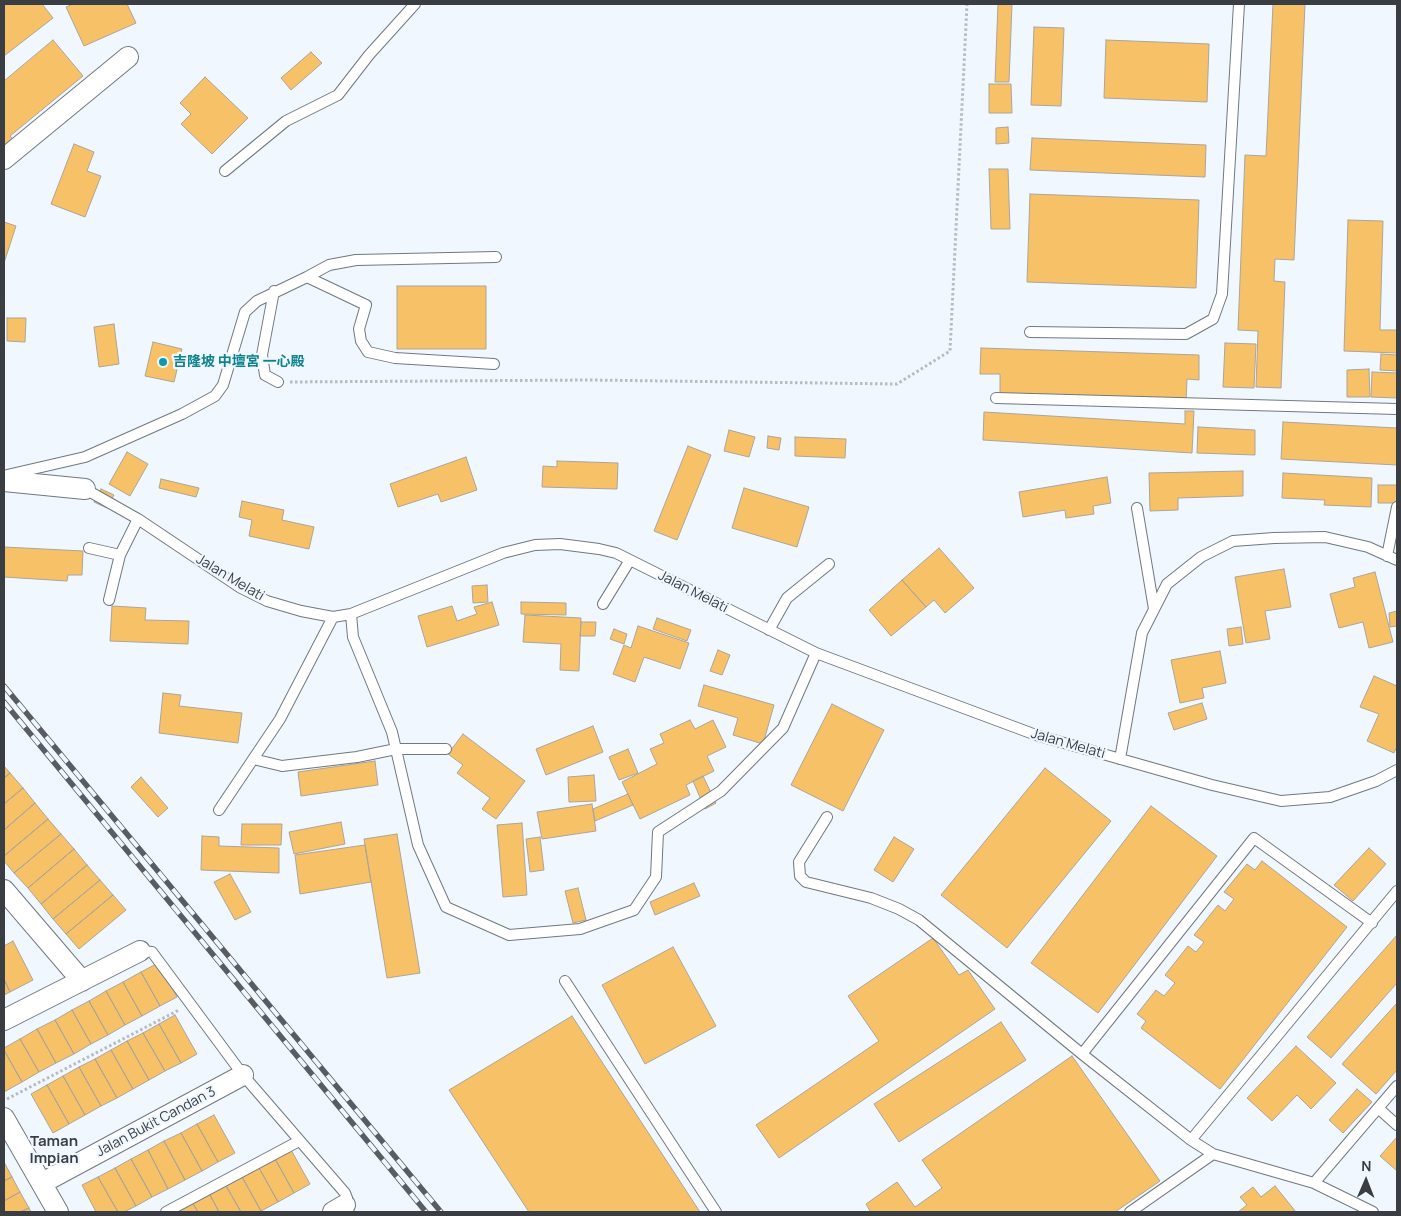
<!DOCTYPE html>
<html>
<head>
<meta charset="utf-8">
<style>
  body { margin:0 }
  #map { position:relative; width:1401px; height:1216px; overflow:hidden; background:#f0f7ff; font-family:Manrope,sans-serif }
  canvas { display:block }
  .frame { position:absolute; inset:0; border:5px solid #3a3d41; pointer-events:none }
  .north { position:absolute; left:1341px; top:1156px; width:50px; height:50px; -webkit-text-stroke:4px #f0f7ff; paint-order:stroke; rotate:1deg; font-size:14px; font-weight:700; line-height:20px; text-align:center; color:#3a3d41 }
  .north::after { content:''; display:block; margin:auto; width:18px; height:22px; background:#3a3d41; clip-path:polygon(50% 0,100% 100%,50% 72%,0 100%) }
</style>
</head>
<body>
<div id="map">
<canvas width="1401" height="1216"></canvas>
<div class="frame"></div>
<div class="north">N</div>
</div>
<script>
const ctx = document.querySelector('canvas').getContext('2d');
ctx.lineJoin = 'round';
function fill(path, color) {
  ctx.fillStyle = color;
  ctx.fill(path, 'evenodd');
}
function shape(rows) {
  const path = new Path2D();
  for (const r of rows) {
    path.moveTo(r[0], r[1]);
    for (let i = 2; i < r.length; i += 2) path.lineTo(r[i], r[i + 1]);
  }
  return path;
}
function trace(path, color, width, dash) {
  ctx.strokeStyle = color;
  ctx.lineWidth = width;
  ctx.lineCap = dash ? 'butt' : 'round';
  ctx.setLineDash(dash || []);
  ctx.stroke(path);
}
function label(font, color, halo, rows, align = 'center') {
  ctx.font = font + ' Manrope,"Noto Sans SC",sans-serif';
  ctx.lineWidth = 4.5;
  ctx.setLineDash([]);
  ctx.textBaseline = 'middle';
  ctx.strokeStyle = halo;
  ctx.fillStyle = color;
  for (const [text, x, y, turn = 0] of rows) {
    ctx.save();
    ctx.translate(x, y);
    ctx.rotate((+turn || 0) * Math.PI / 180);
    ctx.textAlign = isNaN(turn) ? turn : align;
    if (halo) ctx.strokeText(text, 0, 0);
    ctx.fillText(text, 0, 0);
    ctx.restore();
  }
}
const building = shape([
  [4,4,42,4,53,18,4,56,4,4],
  [73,4,127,4,136,23,84,46,66,7,73,4],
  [998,4,1012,4,1009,82,995,82,998,4],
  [1273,4,1305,4,1294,260,1275,259,1274,281,1285,282,1281,388,1256,387,1258,331,1238,330,1245,155,1266,156,1273,4],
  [1034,27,1064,28,1061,106,1031,105,1034,27],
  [53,40,83,76,10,136,13,139,4,146,4,81,53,40],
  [1106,40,1209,44,1207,102,1104,98,1106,40],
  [311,52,322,63,291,90,281,78,311,52],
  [205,77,248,118,212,154,181,124,191,114,180,103,205,77],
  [989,84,1011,84,1012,113,989,113,989,84],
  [1008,127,1009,143,996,144,996,128,1008,127],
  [1032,138,1206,145,1205,177,1030,170,1032,138],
  [74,144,94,152,87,171,101,176,85,217,51,204,74,144],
  [989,169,1008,169,1010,229,991,229,989,169],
  [1030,194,1199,200,1196,288,1027,282,1030,194],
  [1348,220,1383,221,1380,330,1397,330,1397,353,1344,351,1348,220],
  [4,222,16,226,4,263,4,222],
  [397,286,486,286,486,349,397,349,397,286],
  [7,318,26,318,25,342,7,341,7,318],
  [114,324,119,364,99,367,94,327,114,324],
  [153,342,182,349,174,382,145,376,153,342],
  [1225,343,1256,344,1254,388,1223,387,1225,343],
  [981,348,1199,355,1199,380,1187,379,1186,402,1000,396,1000,374,980,374,981,348],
  [1381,354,1397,355,1397,371,1380,370,1381,354],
  [1369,369,1370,397,1347,397,1347,370,1369,369],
  [1372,372,1397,373,1397,398,1371,397,1372,372],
  [1185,411,1194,411,1192,453,983,440,984,412,1185,424,1185,411],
  [1283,422,1397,428,1397,465,1281,459,1283,422],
  [1198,427,1255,430,1255,455,1197,453,1198,427],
  [729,430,755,437,749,457,724,451,729,430],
  [768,436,781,438,779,450,767,448,768,436],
  [795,437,846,439,845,458,795,456,795,437],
  [688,446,711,455,677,540,654,531,688,446],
  [127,452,148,464,130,496,109,484,127,452],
  [466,457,477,490,441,502,438,494,398,507,390,484,466,457],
  [557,461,618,463,617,489,542,487,543,466,557,467,557,461],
  [1243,471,1243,496,1178,498,1178,510,1150,511,1149,473,1243,471],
  [1283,473,1372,478,1371,507,1324,505,1325,500,1282,498,1283,473],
  [1107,477,1111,503,1093,506,1094,514,1066,518,1065,510,1023,517,1019,492,1107,477],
  [161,479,199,488,196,497,159,488,161,479],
  [1378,485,1397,485,1397,503,1378,503,1378,485],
  [744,488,809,507,797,547,732,528,744,488],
  [101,489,114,495,107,508,94,502,101,489],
  [242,501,284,510,282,520,314,527,309,549,249,536,252,520,239,517,242,501],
  [4,547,83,551,82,575,68,575,67,581,4,577,4,547],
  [939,548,974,588,945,613,934,600,926,607,902,580,939,548],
  [1284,569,1291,607,1265,611,1270,639,1246,643,1235,577,1284,569],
  [1375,572,1393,642,1369,648,1363,622,1339,628,1330,594,1355,587,1353,578,1375,572],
  [902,580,926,607,891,636,869,610,902,580],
  [487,585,488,602,473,603,472,586,487,585],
  [492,602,499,625,427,647,418,616,452,606,457,621,477,614,474,607,492,602],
  [521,602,566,603,566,615,521,614,521,602],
  [112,606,146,608,145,620,189,621,188,644,110,641,112,606],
  [1397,611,1397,626,1390,627,1389,613,1397,611],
  [525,615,581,618,579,671,560,670,561,644,523,642,525,615],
  [657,618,691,630,687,641,653,629,657,618],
  [581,622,596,622,595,636,580,636,581,622],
  [638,626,689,643,680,669,644,657,635,682,613,674,624,645,631,648,638,626],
  [1241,627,1243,644,1229,646,1227,629,1241,627],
  [614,629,627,634,624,644,610,639,614,629],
  [718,650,730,655,722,675,710,671,718,650],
  [1220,651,1226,683,1202,688,1204,698,1180,703,1171,660,1220,651],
  [1374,676,1397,686,1397,746,1394,753,1367,741,1379,714,1360,707,1374,676],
  [704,685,774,705,763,744,733,735,738,718,698,706,704,685],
  [163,693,181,695,179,706,242,713,238,743,159,733,163,693],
  [1202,703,1207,719,1174,730,1168,713,1202,703],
  [832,704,884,730,843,811,791,785,832,704],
  [690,720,695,729,713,720,726,747,707,756,714,771,686,785,690,795,640,819,622,782,657,764,650,749,664,743,660,734,690,720],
  [593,726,603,752,546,775,536,749,593,726],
  [463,734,525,781,496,819,482,809,490,798,457,773,463,765,448,754,463,734],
  [628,749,638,773,619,780,609,757,628,749],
  [375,761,378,785,301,796,298,772,375,761],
  [4,766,10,773,4,778,4,766],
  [1045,768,1111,821,1007,948,941,895,1045,768],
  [10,773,23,788,4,804,4,778,10,773],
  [594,775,596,801,569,802,568,777,594,775],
  [703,776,716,803,705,809,693,781,703,776],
  [141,777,168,808,158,817,131,787,141,777],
  [23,788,35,803,4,830,4,804,23,788],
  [628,794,633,805,595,821,593,809,628,794],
  [35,803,48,819,4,856,4,830,35,803],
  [592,804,596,831,542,839,537,812,592,804],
  [1151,806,1217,856,1098,1013,1031,963,1151,806],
  [48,819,61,834,14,873,4,861,4,856,48,819],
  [341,822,345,844,294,854,289,832,341,822],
  [522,823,527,895,503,897,497,825,522,823],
  [242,824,282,824,281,845,241,845,242,824],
  [61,834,74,849,28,888,14,873,61,834],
  [397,834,420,973,387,978,364,839,397,834],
  [202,836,219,837,219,846,279,848,279,873,201,870,202,836],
  [540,837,544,870,530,872,526,839,540,837],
  [894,837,914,849,893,882,874,870,894,837],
  [365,845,371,882,300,894,295,855,365,845],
  [1369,848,1386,864,1353,901,1334,885,1369,848],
  [74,849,87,865,41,904,28,888,74,849],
  [1262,861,1347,927,1220,1089,1141,1028,1146,1021,1137,1014,1156,990,1164,996,1175,983,1165,975,1188,946,1196,952,1204,942,1194,935,1218,905,1225,911,1234,899,1224,892,1247,864,1255,870,1262,861],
  [87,865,100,880,53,919,41,904,87,865],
  [230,874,251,912,235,920,214,882,230,874],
  [100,880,113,895,66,934,53,919,100,880],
  [694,883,700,896,655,915,650,902,694,883],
  [578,888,586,920,573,923,565,891,578,888],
  [113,895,126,910,79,949,66,934,113,895],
  [1397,935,1397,983,1331,1058,1307,1037,1397,935],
  [933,938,959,975,968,970,995,1009,779,1158,756,1125,879,1041,848,996,933,938],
  [13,941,33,980,10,992,4,979,4,946,13,941],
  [673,947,716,1026,645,1064,602,985,673,947],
  [158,963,177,997,160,1006,141,972,158,963],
  [141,972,160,1006,142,1016,123,982,141,972],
  [4,979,10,992,4,995,4,979],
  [123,982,142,1016,125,1025,106,991,123,982],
  [106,991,125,1025,108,1035,89,1001,106,991],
  [89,1001,108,1035,91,1044,72,1010,89,1001],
  [1397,1003,1397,1070,1376,1094,1342,1064,1397,1003],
  [72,1010,91,1044,74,1054,55,1020,72,1010],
  [175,1015,197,1054,181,1063,159,1024,175,1015],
  [572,1016,700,1212,529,1212,449,1090,572,1016],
  [55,1020,74,1054,56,1063,37,1029,55,1020],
  [1001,1022,1026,1060,899,1142,874,1104,1001,1022],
  [159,1024,181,1063,165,1071,143,1033,159,1024],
  [37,1029,56,1063,39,1072,20,1039,37,1029],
  [143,1033,165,1071,149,1080,127,1041,143,1033],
  [20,1039,39,1072,22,1082,4,1050,4,1048,20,1039],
  [127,1041,149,1080,133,1089,111,1050,127,1041],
  [1296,1046,1336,1083,1311,1109,1297,1095,1272,1121,1247,1098,1296,1046],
  [4,1050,22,1082,4,1092,4,1050],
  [111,1050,133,1089,117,1098,95,1059,111,1050],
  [1072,1056,1160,1181,1115,1212,869,1212,870,1211,866,1204,897,1182,915,1207,942,1188,922,1160,1072,1056],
  [95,1059,117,1098,101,1106,79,1067,95,1059],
  [79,1067,101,1106,85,1115,63,1076,79,1067],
  [63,1076,85,1115,69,1124,47,1085,63,1076],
  [47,1085,69,1124,53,1133,31,1094,47,1085],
  [1357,1089,1372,1102,1343,1133,1329,1120,1357,1089],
  [214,1115,235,1153,218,1162,197,1124,214,1115],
  [197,1124,218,1162,202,1171,181,1133,197,1124],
  [181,1133,202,1171,185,1180,164,1141,181,1133],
  [1397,1137,1397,1171,1380,1156,1397,1137],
  [164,1141,185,1180,168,1189,148,1150,164,1141],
  [290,1148,310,1184,294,1193,274,1157,290,1148],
  [148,1150,168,1189,152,1197,131,1159,148,1150],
  [274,1157,294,1193,278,1202,258,1166,274,1157],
  [131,1159,152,1197,136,1206,115,1168,131,1159],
  [4,1162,12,1177,4,1181,4,1162],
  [258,1166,278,1202,261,1211,241,1175,258,1166],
  [115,1168,136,1206,124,1212,118,1212,98,1177,115,1168],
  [241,1175,261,1211,259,1212,241,1212,225,1184,241,1175],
  [12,1177,20,1192,4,1201,4,1181,12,1177],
  [98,1177,118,1212,96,1212,82,1185,98,1177],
  [225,1184,241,1212,219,1212,209,1193,225,1184],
  [1275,1186,1296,1212,1238,1212,1247,1205,1240,1197,1253,1187,1261,1197,1275,1186],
  [20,1192,29,1208,20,1212,4,1212,4,1201,20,1192],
  [209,1193,219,1212,198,1212,192,1202,209,1193],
  [192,1202,198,1212,177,1212,176,1211,192,1202],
  [29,1208,31,1212,20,1212,29,1208]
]);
const path = shape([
  [290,382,589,380,897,384,950,351,967,4],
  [7,1099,179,1010]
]);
const lane = shape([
  [225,171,286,121,338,95,369,55,415,4],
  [307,277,329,265,356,260,496,257],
  [274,291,262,355,265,375,278,382],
  [1030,332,1186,334,1213,319,1222,294,1239,4],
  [996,398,1397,409],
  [7,475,85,457,182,414,215,396,223,385,245,312,257,301,307,277,366,305,359,329,361,341,368,352,395,358,494,364],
  [85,489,138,519,241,588,267,601,301,611,333,617,351,614,503,553,535,545,560,544,599,549,616,553,816,653,1036,735,1212,785,1281,801,1330,797,1376,781,1397,770],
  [1137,508,1154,609],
  [89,548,120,555],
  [1387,556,1397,507],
  [109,600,120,555,138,519],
  [603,604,630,560],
  [351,614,353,637,392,732,418,845,446,907,509,935,580,929,634,910,656,877,658,832,721,791,783,728,816,653],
  [769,630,787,598,829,564],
  [253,759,282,766,357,757,396,749,446,749],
  [1120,759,1142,633,1167,584,1201,557,1233,541,1274,538,1325,537,1368,547,1397,560],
  [219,810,280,719,333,617],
  [827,817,799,862,800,876,806,882,871,898,899,909,919,920,1082,1054,1191,1140,1213,1154,1314,1183,1373,1212],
  [140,951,152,952,243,1075,345,1193,347,1198,345,1205],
  [565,981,716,1212],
  [1082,1054,1254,838,1372,923],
  [1378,1108,1397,1125],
  [1191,1140,1397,891],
  [1314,1183,1397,1086],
  [166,1212,299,1141],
  [1130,1212,1213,1154]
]);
const street = shape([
  [4,159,128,57],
  [4,481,85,489],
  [4,890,82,981],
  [4,1020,140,951],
  [4,1118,58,1212],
  [42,1183,243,1075],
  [333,1212,345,1205]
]);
const rail = shape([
  [4,686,441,1212],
  [4,702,426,1212]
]);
const markers = [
  [163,362,5,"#0f9aa8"]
];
const cultureNames = [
  ["吉隆坡 中壇宮 一心殿",173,362]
];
const streetNames = [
  ["Jalan Melati",230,578,31],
  ["Jalan Melati",693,592,27],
  ["Jalan Melati",1068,744,16],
  ["Jalan Bukit Candan 3",156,1122,-28]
];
const neighbourhoodNames = [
  ["Taman",54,1142],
  ["Impian",54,1159]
];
fill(building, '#f7c267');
trace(building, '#aba49a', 1);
trace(lane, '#707880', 12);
trace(street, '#707880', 22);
trace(path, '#b6bcc2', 3, [2.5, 2.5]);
trace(lane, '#fff', 10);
trace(street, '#fff', 20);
trace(rail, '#595d61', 5.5);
trace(rail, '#f0f7ff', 4, [11]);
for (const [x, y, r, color] of markers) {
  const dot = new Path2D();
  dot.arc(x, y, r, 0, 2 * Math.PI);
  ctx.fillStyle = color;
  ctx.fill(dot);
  trace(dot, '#f0f7ff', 2);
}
label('bold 14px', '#0d838f', '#f0f7ff', cultureNames, 'left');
label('14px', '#3a3d41', '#f0f7ff', streetNames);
label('bold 15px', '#3a3d41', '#f0f7ff', neighbourhoodNames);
</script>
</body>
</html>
